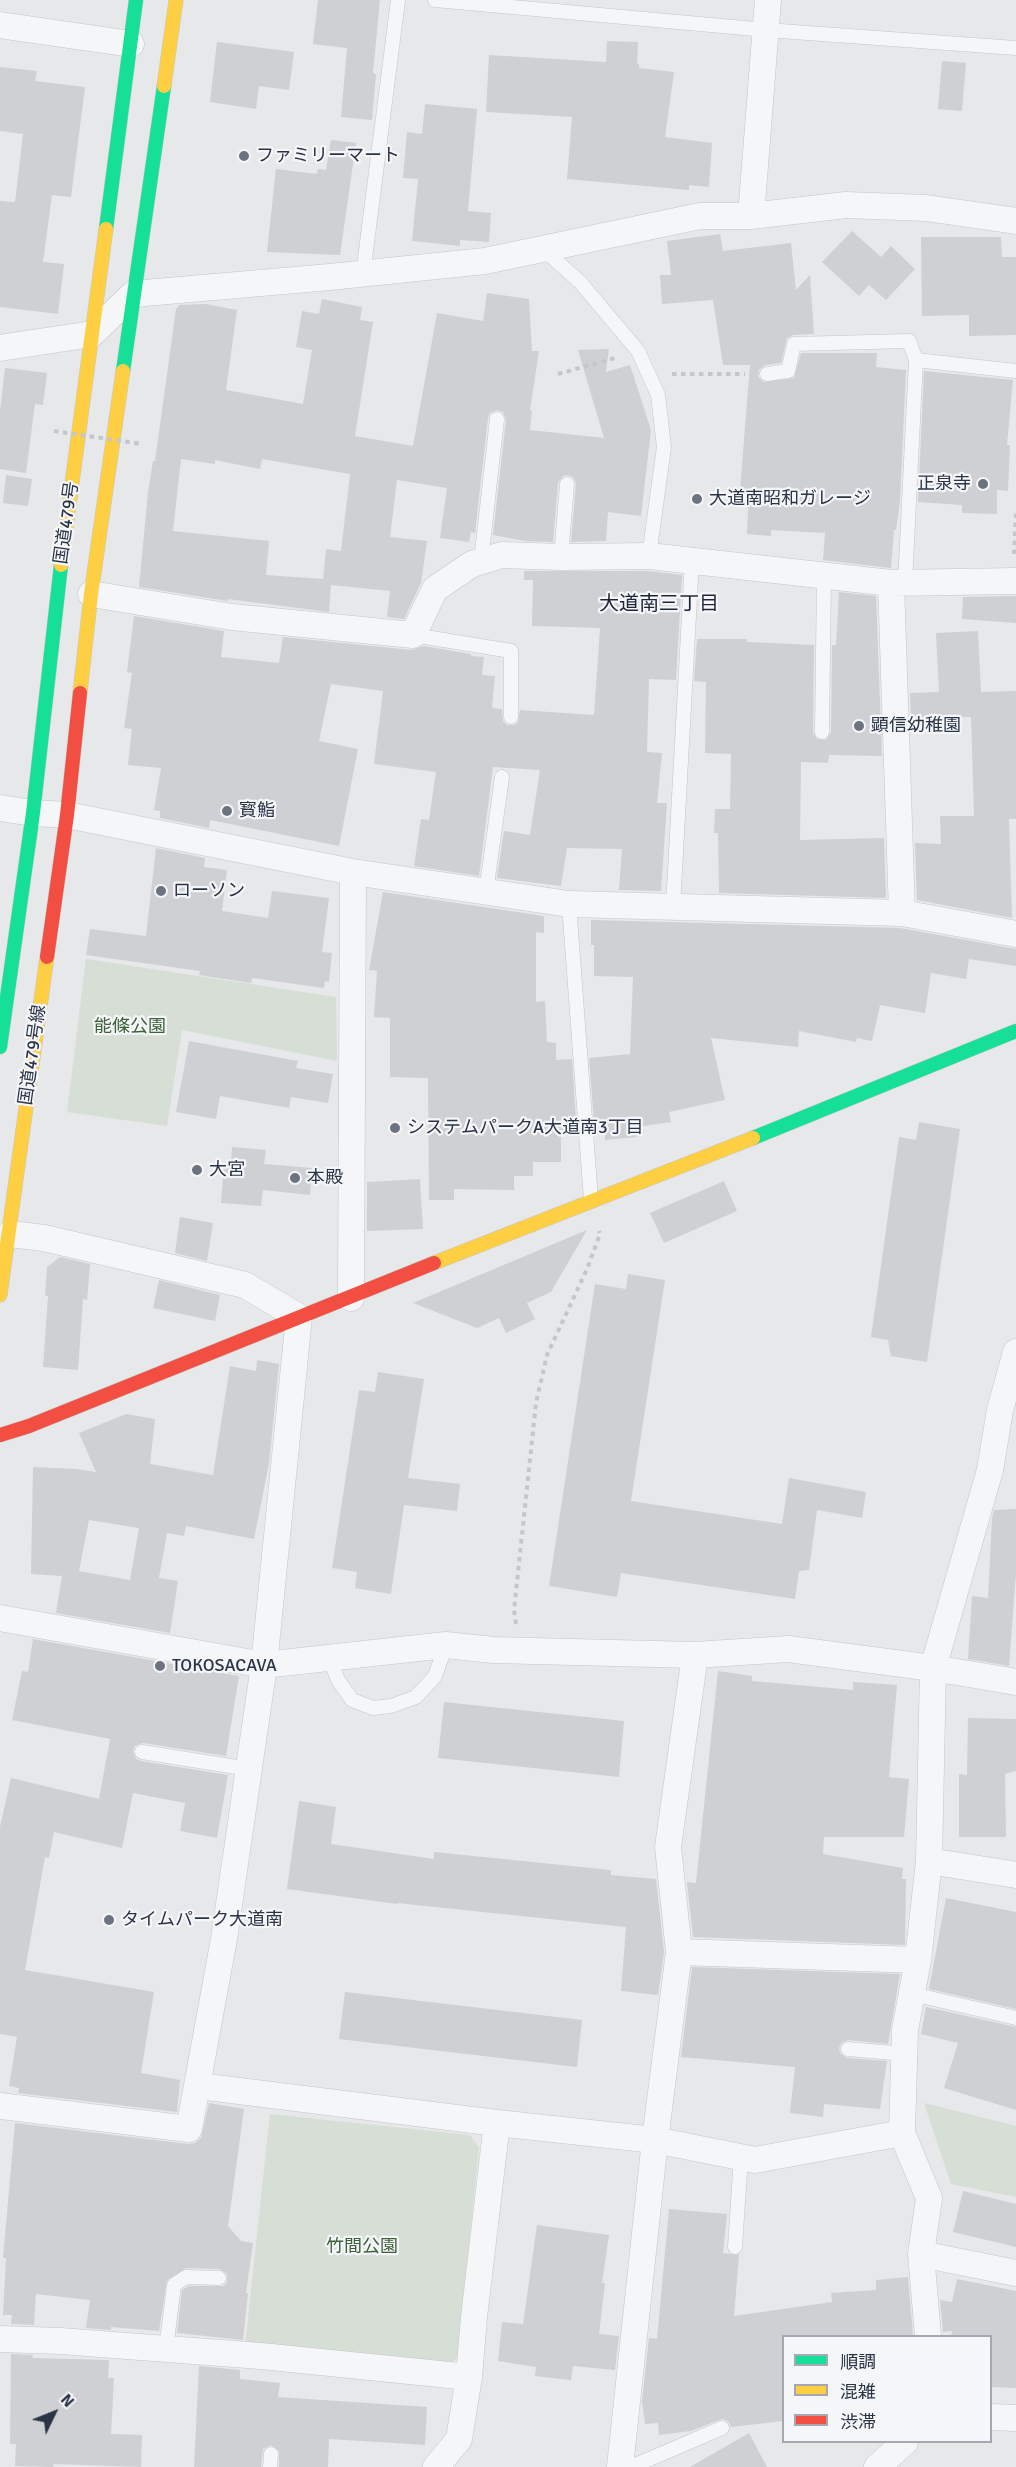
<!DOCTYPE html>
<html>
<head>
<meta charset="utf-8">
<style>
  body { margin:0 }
  #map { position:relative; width:1016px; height:2467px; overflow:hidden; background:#e6e8ea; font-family:Signika,"Noto Sans JP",sans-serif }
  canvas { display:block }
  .legend { position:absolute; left:782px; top:2335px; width:210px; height:108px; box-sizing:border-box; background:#f4f6f9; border:2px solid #a4a8b1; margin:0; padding:8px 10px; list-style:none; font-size:18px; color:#2b3445 }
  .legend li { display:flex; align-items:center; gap:12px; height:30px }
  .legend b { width:30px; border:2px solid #a4a8b1 }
  .north { position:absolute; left:24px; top:2383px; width:60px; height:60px; -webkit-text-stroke:4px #f4f6f9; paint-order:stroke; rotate:47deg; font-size:16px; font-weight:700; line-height:24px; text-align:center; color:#2b3445 }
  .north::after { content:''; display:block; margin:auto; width:21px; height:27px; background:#2b3445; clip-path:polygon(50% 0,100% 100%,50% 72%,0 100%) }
</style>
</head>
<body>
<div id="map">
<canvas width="1016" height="2467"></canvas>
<ul class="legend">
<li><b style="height:8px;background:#16e098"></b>順調</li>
<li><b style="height:8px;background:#ffcf43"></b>混雑</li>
<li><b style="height:8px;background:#f24e42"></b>渋滞</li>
</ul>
<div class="north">N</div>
</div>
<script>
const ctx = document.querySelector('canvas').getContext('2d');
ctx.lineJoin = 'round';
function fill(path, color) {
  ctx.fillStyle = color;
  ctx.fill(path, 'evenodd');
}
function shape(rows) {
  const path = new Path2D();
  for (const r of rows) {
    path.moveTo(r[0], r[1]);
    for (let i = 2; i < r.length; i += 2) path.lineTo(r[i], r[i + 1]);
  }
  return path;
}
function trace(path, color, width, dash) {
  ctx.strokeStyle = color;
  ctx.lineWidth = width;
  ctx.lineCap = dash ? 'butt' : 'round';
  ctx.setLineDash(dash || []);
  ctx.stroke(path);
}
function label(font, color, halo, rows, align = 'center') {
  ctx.font = font + ' Signika,"Noto Sans JP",sans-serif';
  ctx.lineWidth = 4.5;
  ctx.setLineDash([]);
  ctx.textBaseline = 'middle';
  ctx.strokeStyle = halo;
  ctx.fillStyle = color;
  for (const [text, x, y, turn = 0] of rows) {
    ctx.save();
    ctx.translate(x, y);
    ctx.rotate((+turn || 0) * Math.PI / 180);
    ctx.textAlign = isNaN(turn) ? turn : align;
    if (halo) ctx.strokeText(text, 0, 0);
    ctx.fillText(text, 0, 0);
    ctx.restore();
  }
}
const green = shape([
  [86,959,336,997,337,1061,182,1030,167,1126,67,1112],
  [924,2103,1016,2126,1016,2197,951,2184],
  [270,2114,470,2135,479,2148,457,2358,445,2368,245,2346]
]);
const building = shape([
  [318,0,380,0,373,73,376,74,372,120,341,117,347,48,313,44],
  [607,41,638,42,637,64,639,64,639,68,674,72,665,137,712,143,709,187,689,185,689,190,567,179,572,117,486,112,489,55,606,62],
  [217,42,294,52,289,90,259,86,256,109,210,102],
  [942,61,966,63,962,111,938,109],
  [0,67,37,71,35,81,85,87,71,197,52,195,43,262,64,264,58,314,0,307,0,201,15,202,23,134,0,131],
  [425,104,477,109,468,211,491,213,489,242,460,240,460,246,412,241,418,179,403,178,407,132,422,134],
  [331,140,356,143,340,255,267,252,276,169,317,174,318,169,326,170],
  [852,231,881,257,891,246,915,269,886,300,869,285,859,296,822,262],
  [720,234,723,251,791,243,796,290,810,275,814,334,793,335,787,338,781,363,765,365,759,370,758,376,763,382,794,378,801,353,877,353,876,367,906,370,900,501,896,530,894,530,891,568,823,560,825,533,771,530,771,536,747,534,749,490,740,490,750,365,723,365,713,300,662,304,660,275,671,275,667,241],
  [921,237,1001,237,1002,257,1016,257,1016,335,969,336,969,315,922,316],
  [487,293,529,299,532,351,539,351,530,410,532,410,530,430,604,438,578,350,609,349,606,372,630,365,651,430,641,516,608,512,606,541,571,542,576,484,573,477,567,475,563,476,558,483,553,542,525,541,493,535,506,420,503,412,497,410,490,413,488,418,475,533,471,532,469,542,440,538,447,488,397,480,390,537,427,541,421,583,404,619,387,617,390,591,331,585,329,612,228,599,228,601,139,587,148,492,153,461,155,461,176,309,180,305,205,304,237,310,226,390,303,404,312,350,296,347,302,311,319,314,322,299,362,307,360,320,373,322,355,436,413,446,437,313,483,321],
  [181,459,215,464,215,460,260,469,262,459,350,474,341,551,326,549,323,579,266,575,269,541,173,531],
  [5,368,47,373,43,405,35,404,26,473,0,469,0,411],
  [924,371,1013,380,1007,445,1010,445,1008,491,997,490,997,514,962,513,962,505,918,502],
  [6,475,32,479,28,506,3,503],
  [524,571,648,571,682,575,676,680,649,679,647,752,662,753,657,803,667,803,661,891,619,890,622,849,567,848,561,886,497,878,504,831,530,835,540,770,493,767,479,876,414,866,421,819,429,820,436,772,374,764,383,691,331,684,319,741,358,749,339,846,210,820,209,828,160,818,160,811,154,810,161,768,128,765,132,729,124,728,132,673,127,672,134,616,224,631,221,657,279,663,283,637,412,650,423,646,471,654,471,656,484,657,482,675,495,676,492,708,502,709,503,721,507,725,515,725,518,722,520,710,594,715,600,628,532,626,533,580,524,580],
  [839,592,876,596,882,756,829,755,828,763,801,762,800,840,884,838,886,898,719,893,718,833,714,833,715,809,730,809,731,754,705,753,706,682,694,681,697,639,747,639,747,642,814,645,813,732,817,739,826,740,831,732,832,645,836,645],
  [1016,596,1016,623,962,619,963,597],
  [978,631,981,692,1016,691,1016,819,1009,819,1012,918,917,900,915,843,941,844,940,816,974,816,971,717,911,718,910,693,939,692,936,633],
  [156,848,205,858,204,867,227,870,222,911,268,918,272,891,329,898,322,952,332,953,329,982,325,981,324,988,252,978,251,983,199,975,200,971,86,955,90,929,146,936],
  [383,892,544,916,544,933,536,932,536,1002,545,1001,547,1042,556,1043,556,1060,572,1059,577,1135,561,1135,561,1162,533,1162,533,1176,514,1176,514,1190,454,1189,454,1200,429,1200,428,1078,390,1077,390,1018,374,1017,377,971,369,970],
  [591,920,900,928,1016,949,1016,966,969,959,966,979,931,973,925,1013,880,1005,872,1041,857,1038,856,1042,799,1031,798,1047,711,1038,725,1100,669,1112,671,1122,636,1127,637,1137,605,1140,605,1134,595,1134,589,1058,630,1054,633,977,594,976,594,945,591,945],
  [189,1041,298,1061,296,1068,333,1074,328,1103,291,1097,289,1108,220,1096,216,1119,176,1112],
  [919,1122,960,1129,927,1362,891,1356,888,1340,871,1337,899,1137,916,1140],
  [232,1147,266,1150,264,1164,312,1168,310,1195,263,1190,261,1206,221,1203,224,1165,231,1165],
  [420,1179,423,1229,367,1231,367,1182],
  [724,1181,737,1211,664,1243,650,1213],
  [180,1217,213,1223,207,1261,175,1253],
  [587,1230,551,1292,527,1303,535,1319,506,1333,499,1318,477,1328,413,1303],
  [60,1257,90,1264,87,1300,83,1299,78,1370,43,1367,48,1296,45,1296,47,1267],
  [628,1274,665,1280,631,1501,782,1524,789,1478,866,1492,862,1518,817,1510,809,1570,799,1571,795,1599,621,1573,617,1597,549,1586,595,1284,626,1289],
  [159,1280,220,1295,215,1321,153,1308],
  [257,1360,279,1364,269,1463,254,1539,186,1526,184,1536,167,1533,159,1578,178,1581,170,1633,56,1613,62,1576,31,1574,33,1467,76,1469,96,1472,79,1433,126,1414,155,1419,150,1464,213,1475,230,1366,256,1371],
  [89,1520,139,1528,130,1580,79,1571],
  [378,1372,424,1379,408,1478,460,1484,457,1511,404,1505,391,1594,355,1588,357,1572,332,1568,359,1390,375,1392],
  [1016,1509,1016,1573,1009,1666,968,1659,972,1596,988,1598,992,1518,994,1510],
  [33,1639,239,1676,226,1756,143,1743,135,1746,133,1751,136,1759,141,1761,228,1775,217,1838,180,1831,185,1803,133,1793,122,1848,54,1832,49,1858,45,1857,25,1970,154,1992,141,2073,180,2080,177,2112,18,2093,19,2088,9,2086,17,2037,0,2034,0,1827,11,1778,99,1799,110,1739,12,1720,22,1671,28,1672],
  [718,1671,752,1676,752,1681,853,1690,853,1682,897,1685,889,1777,909,1779,904,1837,824,1837,823,1854,903,1868,902,1879,906,1879,905,1945,693,1937,687,1882,696,1883],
  [444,1702,624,1721,619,1777,438,1758],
  [968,1718,1016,1719,1016,1771,1005,1774,1006,1837,959,1837,959,1774,967,1775],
  [299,1801,336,1807,331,1844,434,1859,434,1852,611,1870,611,1875,656,1879,664,1952,658,1995,621,1991,626,1927,397,1903,397,1904,287,1889],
  [946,1898,1016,1912,1016,2009,929,1989],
  [692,1967,900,1974,888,2044,848,2040,841,2043,839,2048,840,2053,847,2058,887,2061,880,2109,824,2104,823,2117,790,2113,795,2067,681,2057],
  [345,1992,582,2020,577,2067,339,2039],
  [926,2007,1016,2027,1016,2110,944,2088,958,2043,921,2034],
  [209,2103,244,2109,228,2226,241,2241,253,2243,246,2293,248,2293,243,2340,177,2333,182,2290,189,2286,224,2286,227,2282,227,2274,219,2269,186,2268,167,2280,159,2331,111,2327,111,2330,86,2328,90,2300,36,2294,34,2325,11,2324,12,2315,3,2315,6,2258,3,2258,15,2123,188,2144,195,2143,201,2138],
  [963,2191,1016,2204,1016,2247,953,2232],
  [669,2209,727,2214,723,2253,739,2255,734,2316,832,2302,831,2293,876,2290,876,2280,908,2277,913,2335,783,2337,783,2421,731,2427,728,2421,722,2419,691,2431,659,2435,658,2423,645,2424,642,2401,649,2338,657,2339],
  [537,2225,609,2235,602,2283,605,2283,599,2334,619,2336,615,2370,573,2366,571,2380,535,2376,536,2367,498,2361,502,2322,523,2324],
  [957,2279,1016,2291,1016,2388,990,2387,990,2337,951,2337,952,2331,943,2332,940,2300,952,2302],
  [11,2354,33,2355,32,2358,109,2360,108,2378,114,2378,111,2434,142,2435,141,2467,54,2464,53,2467,15,2466,16,2444,10,2444],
  [199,2366,240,2370,240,2379,280,2383,278,2397,427,2407,425,2445,329,2439,328,2467,279,2467,279,2451,271,2445,263,2449,261,2467,194,2467],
  [749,2433,767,2467,690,2467]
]);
const path = shape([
  [558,374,615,358],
  [672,374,745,374],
  [1014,554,1016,512],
  [516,1624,514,1610,536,1403,547,1355,587,1269,600,1234,599,1231]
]);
const lane = shape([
  [435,0,766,30,1016,48],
  [543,249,580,282,638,351,658,395,664,447,649,556],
  [363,274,398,0],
  [767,374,788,371,794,344,909,341,916,360,1016,371],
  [561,557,567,484],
  [481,561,497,419],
  [905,583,916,360],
  [413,635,511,651,511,717],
  [822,732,824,576],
  [486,892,502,777],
  [569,904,591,1200],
  [673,907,692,560],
  [329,1657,338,1680,352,1700,373,1708,391,1706,416,1697,435,1676,446,1645],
  [142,1752,249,1769],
  [912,1994,1016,2018],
  [848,2049,904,2054],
  [735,2247,741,2157],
  [166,2349,174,2285,186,2277,219,2278],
  [270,2467,271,2454],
  [631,2467,722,2428]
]);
const street = shape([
  [0,25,131,44],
  [751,216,768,0],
  [0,348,92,334,133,294,330,277,485,261,700,216,751,216,846,205,926,208,1016,221],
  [891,583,902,913],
  [91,594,232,617,413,635,435,589,472,564,502,555,561,557,649,556,891,583,1016,581],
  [0,808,33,813,67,815,353,872,569,904,902,913,1016,934],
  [351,1298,353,872],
  [0,1618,264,1665,446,1645,493,1650,695,1655,788,1649,933,1668,1016,1682],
  [929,1861,1016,1875],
  [679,1952,918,1960],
  [199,2086,497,2123,655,2140,755,2160,902,2133],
  [0,2106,189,2129,224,1939,264,1665,299,1317,245,1285,44,1238,10,1234],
  [921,2254,1016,2273],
  [928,2336,921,2254,929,2198,902,2133,905,2030,918,1960,929,1861,933,1668,990,1470,1000,1410,1016,1352],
  [0,2339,60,2341,261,2356,469,2377],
  [990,2417,1016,2418],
  [436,2467,459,2439,469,2377,474,2317,497,2123],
  [620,2467,655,2140,679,1952,668,1847,695,1655],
  [877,2467,905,2442]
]);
const fast = shape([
  [106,229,136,0],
  [123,371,164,86],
  [0,1047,33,813,61,565],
  [753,1138,1016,1031]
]);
const slow = shape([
  [164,86,176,0],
  [61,565,106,229],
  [80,693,91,594,123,371],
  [434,1263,753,1138],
  [0,1295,47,957]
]);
const jam = shape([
  [47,957,67,815,80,693],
  [0,1435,29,1426,434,1263]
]);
const pathBridge = shape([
  [54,431,142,444]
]);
const markers = [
  [244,156,6,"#6c737f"],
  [983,484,6,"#6c737f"],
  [697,499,6,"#6c737f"],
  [859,726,6,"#6c737f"],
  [227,811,6,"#6c737f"],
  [161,891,6,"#6c737f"],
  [395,1128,6,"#6c737f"],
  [197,1170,6,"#6c737f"],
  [295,1178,6,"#6c737f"],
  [160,1666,6,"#6c737f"],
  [109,1920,6,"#6c737f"]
];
const poiNames = [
  ["ファミリーマート",256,156],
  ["正泉寺",971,484,"right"],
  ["大道南昭和ガレージ",709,499],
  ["顕信幼稚園",871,726],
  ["寳鮨",239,811],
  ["ローソン",173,891],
  ["システムパークA大道南3丁目",407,1128],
  ["大宮",209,1170],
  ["本殿",307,1178],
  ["TOKOSACAVA",172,1666],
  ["タイムパーク大道南",121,1920]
];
const streetNames = [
  ["国道479号",67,523,-82],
  ["国道479号線",33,1055,-82]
];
const parkNames = [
  ["能條公園",130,1027],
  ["竹間公園",362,2247]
];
const neighbourhoodNames = [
  ["大道南三丁目",659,605]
];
fill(green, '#d6ded6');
fill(building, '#ced0d3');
trace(lane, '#c4c6c8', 15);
trace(street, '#c4c6c8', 27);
trace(fast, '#c4c6c8', 15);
trace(slow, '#c4c6c8', 15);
trace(jam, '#c4c6c8', 15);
trace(path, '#c5c6ca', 4, [4.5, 4.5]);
trace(lane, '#f5f6f7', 14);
trace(street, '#f5f6f7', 26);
trace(fast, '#16e098', 14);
trace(slow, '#ffcf43', 14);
trace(jam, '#f24e42', 14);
trace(pathBridge, '#c5c6ca', 4, [4.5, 4.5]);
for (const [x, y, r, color] of markers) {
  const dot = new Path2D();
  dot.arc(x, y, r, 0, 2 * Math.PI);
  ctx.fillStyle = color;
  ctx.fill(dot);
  trace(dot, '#f4f6f9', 2);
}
label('18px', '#2b3445', '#f4f6f9', poiNames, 'left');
label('18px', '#2b3445', '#f4f6f9', streetNames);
label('18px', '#3f6138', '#f4f6f9', parkNames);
label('20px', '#1d2536', '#f4f6f9', neighbourhoodNames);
</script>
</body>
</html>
